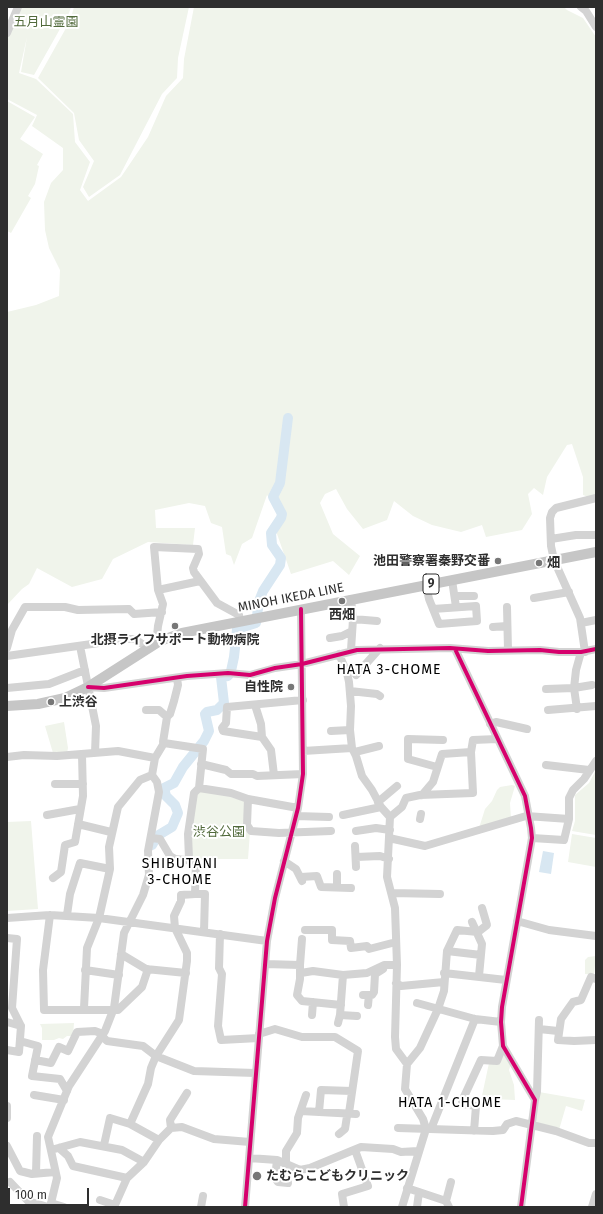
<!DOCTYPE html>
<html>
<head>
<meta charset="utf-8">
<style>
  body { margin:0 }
  #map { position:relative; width:603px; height:1214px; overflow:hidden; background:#fff; font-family:"Fira Sans",sans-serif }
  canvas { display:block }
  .frame { position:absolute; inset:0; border:8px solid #2e2e2e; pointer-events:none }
  .scale { position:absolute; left:8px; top:1188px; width:81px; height:18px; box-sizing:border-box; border:2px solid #2e2e2e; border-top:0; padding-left:5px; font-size:12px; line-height:14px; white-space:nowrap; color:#2e2e2e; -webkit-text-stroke:3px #fff; paint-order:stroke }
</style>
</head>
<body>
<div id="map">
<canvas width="603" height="1214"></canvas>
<div class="frame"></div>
<div class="scale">100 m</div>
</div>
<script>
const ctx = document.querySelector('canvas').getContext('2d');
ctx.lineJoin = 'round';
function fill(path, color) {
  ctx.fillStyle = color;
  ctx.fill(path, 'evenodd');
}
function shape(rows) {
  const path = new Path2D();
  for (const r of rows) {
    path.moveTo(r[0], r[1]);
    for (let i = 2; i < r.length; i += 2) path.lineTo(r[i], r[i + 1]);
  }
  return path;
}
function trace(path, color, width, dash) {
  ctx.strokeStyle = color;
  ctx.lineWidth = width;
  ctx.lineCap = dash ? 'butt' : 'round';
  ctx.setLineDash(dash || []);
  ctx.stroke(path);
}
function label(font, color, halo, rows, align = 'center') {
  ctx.font = font + ' "Fira Sans","Noto Sans JP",sans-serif';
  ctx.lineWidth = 4;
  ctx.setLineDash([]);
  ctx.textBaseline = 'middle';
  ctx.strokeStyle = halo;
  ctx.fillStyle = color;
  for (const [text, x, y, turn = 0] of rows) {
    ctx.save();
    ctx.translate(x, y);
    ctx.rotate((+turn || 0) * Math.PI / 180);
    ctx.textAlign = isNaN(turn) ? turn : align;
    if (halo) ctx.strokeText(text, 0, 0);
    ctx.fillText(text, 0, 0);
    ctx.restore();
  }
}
const green = shape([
  [20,7,71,7,69,13,34,75,21,72,27,37,19,73,36,79,73,114,75,142,90,162,80,190,88,201,121,177,148,137,166,96,183,78,184,59,194,7,564,7,567,10,583,18,596,37,596,495,591,498,583,495,583,477,572,444,567,445,547,477,543,495,534,488,528,494,532,514,522,530,486,537,482,525,461,532,432,525,413,516,394,501,387,520,363,529,347,509,336,489,325,494,320,503,333,534,360,556,349,575,333,561,291,574,276,531,280,512,267,495,252,538,242,544,234,565,231,556,226,554,222,527,211,523,205,506,189,503,155,510,156,528,195,528,193,545,148,542,113,559,102,579,72,587,37,568,29,584,22,589,7,605,7,312,36,305,59,296,60,270,49,248,45,230,44,202,51,183,63,170,63,148,32,126,37,115,7,99,7,40],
  [74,7,189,7,178,58,177,78,162,94,120,175,89,197,83,187,94,161,79,140,74,113,38,78,70,21],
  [7,101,35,117,20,139,43,154,37,165,39,166,35,184,28,196,31,198,11,233,7,231],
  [64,722,68,748,67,753,53,753,45,726],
  [596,770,596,835,572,831,575,821,575,795,589,783],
  [512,785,515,786,510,803,511,819,479,828,485,809,492,801,497,790,500,787],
  [200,790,219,793,246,802,250,832,248,859,197,859,191,854,194,795],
  [31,821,38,909,7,911,7,822],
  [572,834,596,838,596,867,568,862],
  [596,956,594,975,585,974,585,960,588,957],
  [74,1023,73,1036,67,1036,63,1039,59,1038,54,1040,42,1040,42,1028,40,1024],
  [504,1053,511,1064,509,1070,514,1085,515,1100,493,1099,490,1106,480,1105,489,1063],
  [539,1092,585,1100,582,1111,566,1106,559,1130,537,1123,535,1120]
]);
const water = shape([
  [543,851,554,853,551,874,539,872]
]);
const river = shape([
  [152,845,157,836,172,827,178,813,175,805,166,796,164,788,174,783,183,767,204,741,209,731,205,714,207,712,217,710,224,703,221,677,228,676,231,671,234,657,237,629,256,623,259,601,263,591,280,565,281,558,272,545,271,533,281,518,282,514,273,497,280,483,288,418]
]);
const minor = shape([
  [581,7,586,11,596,27],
  [7,33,18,7],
  [551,539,576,535,596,535],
  [452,580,456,607],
  [426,585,429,599,439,624,477,621,476,606,433,609],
  [158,590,200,581],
  [455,596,474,596],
  [534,598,569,592],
  [507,607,508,650],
  [353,619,377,621],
  [581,623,596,620],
  [493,627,507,626],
  [330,638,342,636,352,631],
  [160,641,157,636,158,626,163,604,158,590,154,547,198,549,199,554,193,568,194,572,217,603,239,615,240,621],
  [80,646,96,726,95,753],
  [7,648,12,630,25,607,65,607,78,610,129,609,134,614,162,612],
  [455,649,525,796,531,828,532,838,502,1007,501,1022,503,1046,535,1100,521,1207],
  [351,650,353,619,351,599],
  [585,652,580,618,554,560,551,546,550,518,552,512,556,508,596,498],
  [339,654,347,673,349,682,351,706,350,730,352,748,356,756,362,776,372,790,381,807,390,817],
  [7,656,127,639,135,639,148,648],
  [356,675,380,648],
  [88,687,104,688,187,676,228,673,250,675,275,668,302,664,357,650,450,648,488,651,540,650,559,652,581,652,596,649],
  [7,688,49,684,85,670],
  [546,689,574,688,592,685],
  [350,691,377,694,380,696],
  [255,705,261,724,262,737,223,731,222,728,226,723,227,707,303,700],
  [577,709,574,688,576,670,581,652],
  [146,710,159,710,167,717],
  [548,710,596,706],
  [490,724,496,722,505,724,527,729],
  [331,731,350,730],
  [262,737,271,750,274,775],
  [164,743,163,742,167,717,170,714,174,701,178,685,177,678],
  [303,751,352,748],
  [355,752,379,746],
  [7,757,24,755,57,756,118,751,155,758,164,743,197,748,203,749,199,788],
  [201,764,226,770,231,774,253,774,257,776,303,774],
  [546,765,589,770],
  [437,767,408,759,408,739,443,740],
  [55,784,83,784],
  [422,795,433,782,442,754,471,752],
  [248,799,247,825,251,831,279,833,331,831],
  [378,802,397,786],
  [47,815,80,809],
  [343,815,381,807],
  [296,816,329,817],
  [420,819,421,814],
  [78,824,111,832],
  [356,831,376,828,390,830],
  [151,838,160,839,170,856,175,859,196,861,195,894,205,894,204,932],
  [389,838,425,846,526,816,569,819],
  [532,838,564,840,569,819,569,798,573,790,584,779,596,761],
  [355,846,356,867],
  [356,857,380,856,389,859],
  [189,859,188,834,194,793,199,788,231,793,248,799,298,808],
  [284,861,296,869,302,881],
  [301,877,317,876,321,887,351,888],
  [53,878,61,872,65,845,75,842,83,796,82,755],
  [337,887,337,874],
  [392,893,440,894],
  [50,915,43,970,44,1010,118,1010,142,987,148,969],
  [67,915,70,894,80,863,110,869],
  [7,918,50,915,99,918,267,941],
  [517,921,549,930,596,936],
  [472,922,482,944,479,976],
  [305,930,332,930,332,940,350,941,351,948,367,946,369,949,396,942],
  [220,934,219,968,222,974,218,1026,221,1040,259,1038],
  [7,938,17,939,12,1008,21,1026,19,1052,7,1050],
  [447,951,481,955],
  [121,954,146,969,186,973],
  [265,964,300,965,300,979,297,995,302,1001,341,1005],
  [300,965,302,939],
  [85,970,119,975],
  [301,973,313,971,343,975,367,973,384,965,397,965],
  [444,973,506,980],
  [596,979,591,977,581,1000,573,1002,568,1009,561,1019,558,1040,574,1041,596,1040],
  [396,983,401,986,444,982],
  [363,995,372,995,374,992,375,974,383,969],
  [417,1003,475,1019,501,1022],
  [368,1005,369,995],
  [84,1008,87,948,99,918,110,869,109,847,118,807,140,780,152,775],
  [312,1015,313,1002],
  [340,1015,357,1016],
  [7,1022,21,1026],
  [338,1023,340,1015,343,975],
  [539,1029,558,1031],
  [259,1034,275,1029,302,1037,335,1037,358,1051,349,1113,347,1116,345,1129,339,1134],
  [102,1036,107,1041,143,1046,156,1056,194,1071,255,1073],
  [20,1041,38,1046,32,1076,60,1079,67,1091],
  [35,1060,51,1063,59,1047,68,1051,77,1032,95,1031,103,1034],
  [407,1064,396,1049,395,1037,397,965,395,908,387,877,390,817,402,807,406,798,420,795,473,793,471,752,473,740,497,739],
  [34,1095,64,1100],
  [535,1100,537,1092,539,1020],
  [7,1106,7,1118],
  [301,1111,356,1114],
  [319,1112,321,1090,352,1091],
  [130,1124,148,1084,151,1068,156,1056,179,1020,187,961,187,953,175,928,174,916,181,901,181,895,195,894],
  [171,1128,170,1120,187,1093],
  [398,1128,493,1131,503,1130,507,1124,516,1121,556,1131,589,1143,596,1143],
  [431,1129,475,1019],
  [474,1131,476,1106,463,1104,462,1101,481,1060,497,1061,503,1046],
  [104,1145,110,1118,130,1124,159,1140],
  [7,1146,20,1171,32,1174,55,1172],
  [59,1148,68,1156,73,1166,127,1178],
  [51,1150,80,1142,122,1150,144,1162],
  [249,1158,277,1160,300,1170,310,1168,361,1147,393,1149,401,1152,418,1151],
  [277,1160,275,1178,278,1182,288,1183],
  [286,1165,286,1151,297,1133,298,1118,306,1095],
  [36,1173,37,1136],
  [10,1182,28,1201,48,1207],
  [407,1188,446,1201,449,1207],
  [100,1200,115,1205],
  [446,1201,451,1182],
  [51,1203,64,1207],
  [50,1207,57,1178,48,1137,69,1086,105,1031,114,1008,124,933,143,895,149,875,148,851,159,792,157,782,152,775,155,758],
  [112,1207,115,1205,127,1178,144,1162,159,1140,171,1128,182,1127,214,1139,250,1142],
  [201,1207,203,1196],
  [245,1207,267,941,275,898,298,808,303,774,301,609],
  [344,1207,342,1194,368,1186,355,1150],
  [402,1207,426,1129,423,1119,405,1089,407,1064,420,1048,438,1009,444,991,447,951,457,930,478,932,487,925,482,908],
  [417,1207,419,1192],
  [592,1207,596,1194]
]);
const major = shape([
  [7,706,38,704,65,698,88,687,160,641,182,633,596,552]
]);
const cycleway = shape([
  [455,649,525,796,531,828,532,838,502,1007,501,1022,503,1046,535,1100,521,1207],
  [88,687,104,688,187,676,228,673,250,675,275,668,302,664,357,650,450,648,488,651,540,650,559,652,581,652,596,649],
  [245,1207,267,941,275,898,298,808,303,774,301,609]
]);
const markers = [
  [498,561,4,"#777"],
  [539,563,4,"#777"],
  [342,601,4,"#777"],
  [175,626,4,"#777"],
  [291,687,4,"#777"],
  [51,702,4,"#777"],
  [257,1176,5,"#777"]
];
const shields = [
  [431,584,16]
];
const shieldNames = [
  ["9",431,584]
];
const parkNames = [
  ["五月山霊園",46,22],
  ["渋谷公園",219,832]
];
const poiNames = [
  ["池田警察署秦野交番",490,561,"right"],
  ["畑",547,563],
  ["西畑",342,615,"center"],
  ["北摂ライフサポート動物病院",175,640,"center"],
  ["自性院",283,687,"right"],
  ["上渋谷",59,702],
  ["たむらこどもクリニック",266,1176]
];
const streetNames = [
  ["MINOH IKEDA LINE",291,598,-11]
];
const neighbourhoodNames = [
  ["HATA 3-CHOME",389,670],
  ["SHIBUTANI",180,864],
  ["3-CHOME",180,880],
  ["HATA 1-CHOME",450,1103]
];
fill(green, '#f0f4eb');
fill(water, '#d8e7f2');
trace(river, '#d8e7f2', 10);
trace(minor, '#d3d3d3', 8);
trace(major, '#c6c6c6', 10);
trace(cycleway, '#d6006c', 4);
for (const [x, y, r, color] of markers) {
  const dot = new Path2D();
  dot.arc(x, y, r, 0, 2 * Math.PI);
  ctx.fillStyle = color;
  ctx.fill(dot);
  trace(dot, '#fff', 1.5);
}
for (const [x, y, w] of shields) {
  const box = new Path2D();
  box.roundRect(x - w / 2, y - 10, w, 20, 3);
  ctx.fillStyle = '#fff';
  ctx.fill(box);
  trace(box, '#2e2e2e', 1);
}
label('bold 12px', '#2e2e2e', null, shieldNames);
label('13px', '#516a3b', '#fff', parkNames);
label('bold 13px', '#2e2e2e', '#fff', poiNames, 'left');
label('13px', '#2e2e2e', '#fff', streetNames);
ctx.letterSpacing = '1px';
label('14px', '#000', '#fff', neighbourhoodNames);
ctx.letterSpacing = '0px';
</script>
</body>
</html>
